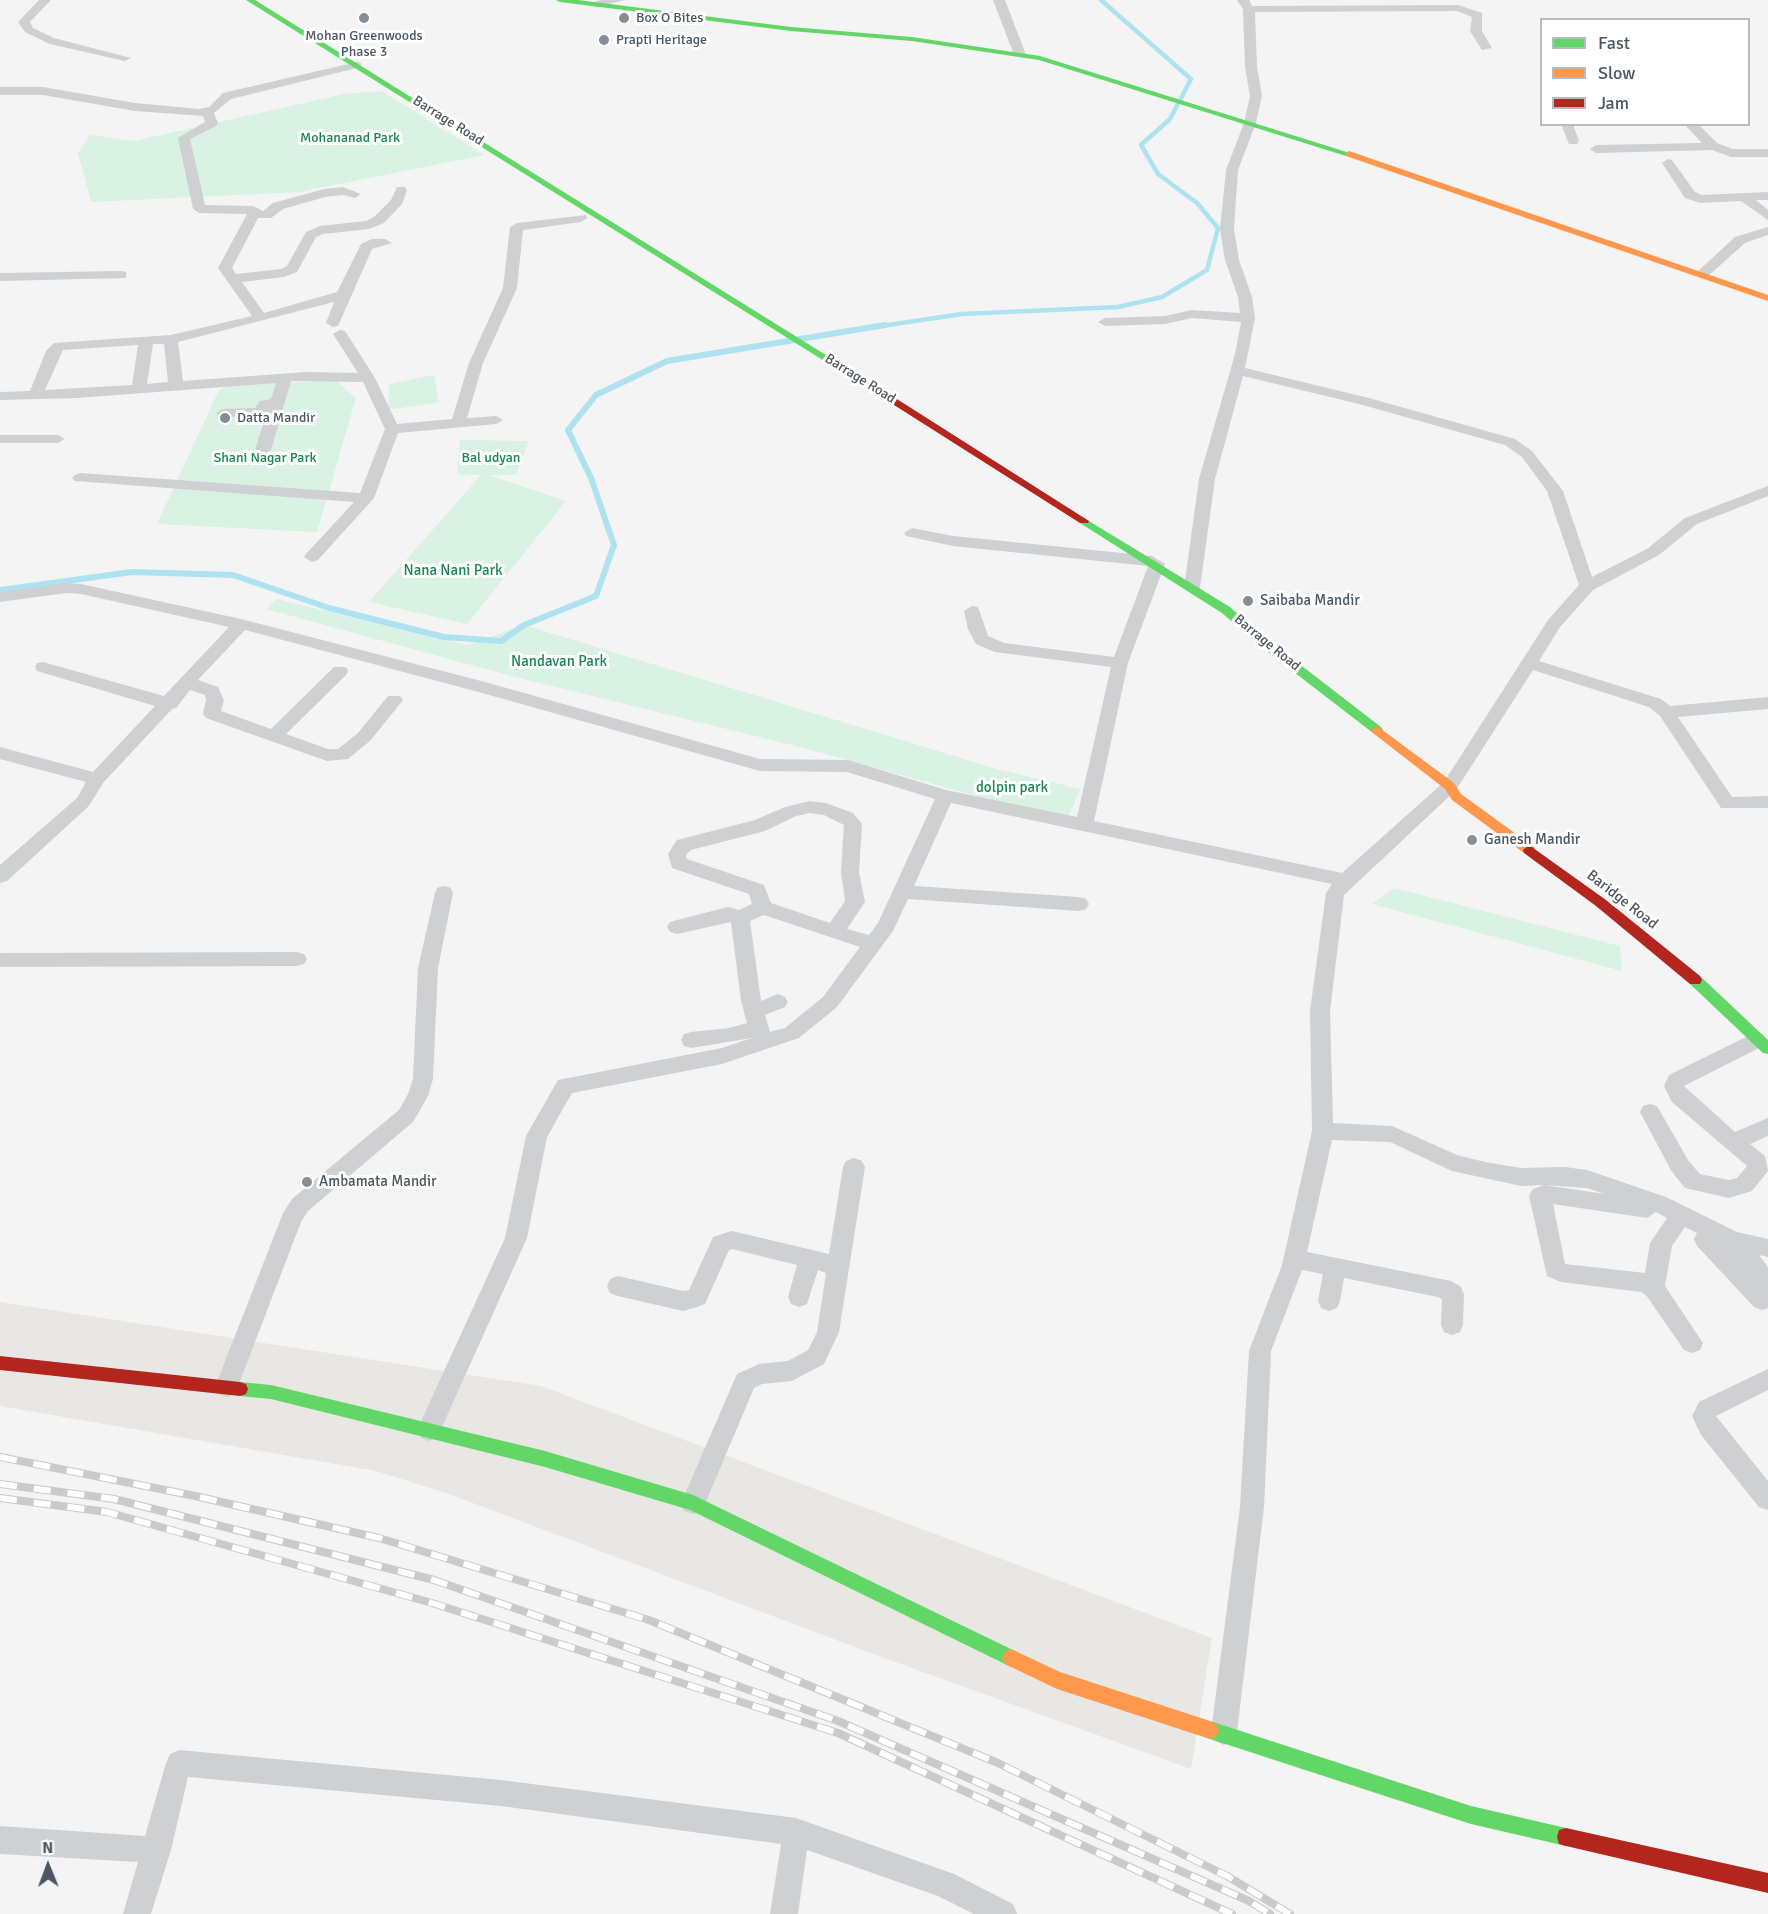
<!DOCTYPE html>
<html>
<head>
<meta charset="utf-8">
<style>
  body { margin:0 }
  #map { position:relative; width:1768px; height:1914px; overflow:hidden; background:#f4f4f4; font-family:Signika,sans-serif }
  canvas { display:block }
  .legend { position:absolute; left:1540px; top:18px; width:210px; height:108px; box-sizing:border-box; background:#fff; border:2px solid #b7bbc0; margin:0; padding:8px 10px; list-style:none; font-size:18px; color:#4a5661 }
  .legend li { display:flex; align-items:center; gap:12px; height:30px }
  .legend b { width:30px; border:2px solid #b7bbc0 }
  .north { position:absolute; left:18px; top:1836px; width:60px; height:60px; -webkit-text-stroke:4px #fff; paint-order:stroke; rotate:359deg; font-size:16px; font-weight:700; line-height:24px; text-align:center; color:#4a5661 }
  .north::after { content:''; display:block; margin:auto; width:21px; height:27px; background:#4a5661; clip-path:polygon(50% 0,100% 100%,50% 72%,0 100%) }
</style>
</head>
<body>
<div id="map">
<canvas width="1768" height="1914"></canvas>
<ul class="legend">
<li><b style="height:8px;background:#63d668"></b>Fast</li>
<li><b style="height:8px;background:#ff974d"></b>Slow</li>
<li><b style="height:8px;background:#b3261e"></b>Jam</li>
</ul>
<div class="north">N</div>
</div>
<script>
const ctx = document.querySelector('canvas').getContext('2d');
ctx.lineJoin = 'round';
function fill(path, color) {
  ctx.fillStyle = color;
  ctx.fill(path, 'evenodd');
}
function shape(rows) {
  const path = new Path2D();
  for (const r of rows) {
    path.moveTo(r[0], r[1]);
    for (let i = 2; i < r.length; i += 2) path.lineTo(r[i], r[i + 1]);
  }
  return path;
}
function trace(path, color, width, dash) {
  ctx.strokeStyle = color;
  ctx.lineWidth = width;
  ctx.lineCap = dash ? 'butt' : 'round';
  ctx.setLineDash(dash || []);
  ctx.stroke(path);
}
function label(font, color, halo, rows, align = 'center') {
  ctx.font = font + ' Signika,sans-serif';
  ctx.lineWidth = 6;
  ctx.setLineDash([]);
  ctx.textBaseline = 'middle';
  ctx.strokeStyle = halo;
  ctx.fillStyle = color;
  for (const [text, x, y, turn = 0] of rows) {
    ctx.save();
    ctx.translate(x, y);
    ctx.rotate((+turn || 0) * Math.PI / 180);
    ctx.textAlign = isNaN(turn) ? turn : align;
    if (halo) ctx.strokeText(text, 0, 0);
    ctx.fillText(text, 0, 0);
    ctx.restore();
  }
}
const commercial = shape([
  [0,1302,541,1386,1212,1638,1191,1769,876,1655,449,1494,376,1471,0,1406]
]);
const green = shape([
  [382,91,484,155,299,192,91,202,78,153,90,135,134,141,344,94],
  [434,375,439,402,388,410,389,384],
  [336,381,356,398,317,532,157,524,218,392,227,384],
  [460,440,529,441,516,475,489,475,566,501,467,624,369,602,481,475,457,474],
  [277,599,467,645,524,625,997,769,1080,789,1068,817,995,801,800,747,515,677,266,609],
  [1394,888,1620,946,1622,971,1372,904]
]);
const streamFar1 = shape([
  [875,327,962,314,1118,307,1162,297,1207,270,1218,228,1197,203,1158,174,1141,145,1170,119,1191,79,1101,0]
]);
const stream = shape([
  [0,590,132,572,233,575,329,608,444,637,501,641,524,625,596,596,614,545,591,478,568,430,596,395,667,361,885,325]
]);
const street = shape([
  [39,0,51,0,30,22,33,28,54,38,131,58,125,61,50,44,25,32,18,22,39,0],
  [600,0,625,0,596,7,590,4,600,0],
  [993,0,1005,0,1026,55,1024,57,1014,55,993,0],
  [1237,0,1249,0,1252,6,1458,5,1482,13,1482,31,1492,48,1482,50,1470,31,1472,17,1457,11,1255,12,1257,67,1262,96,1256,123,1238,170,1234,229,1239,260,1252,297,1255,318,1245,368,1369,398,1515,439,1532,451,1563,491,1592,577,1647,549,1685,518,1768,486,1768,496,1697,524,1659,555,1593,590,1560,627,1539,661,1661,699,1670,706,1768,697,1768,709,1678,717,1732,797,1768,796,1768,808,1721,808,1660,716,1649,707,1533,670,1456,790,1344,895,1330,1011,1333,1123,1392,1126,1457,1155,1485,1162,1521,1168,1565,1167,1587,1170,1666,1197,1737,1232,1768,1239,1768,1257,1759,1255,1768,1267,1768,1308,1762,1310,1754,1307,1697,1246,1694,1239,1697,1233,1685,1227,1672,1246,1665,1286,1703,1343,1700,1350,1692,1353,1684,1350,1646,1295,1641,1292,1561,1282,1547,1276,1529,1196,1532,1190,1543,1185,1521,1186,1452,1171,1390,1142,1332,1140,1307,1252,1451,1281,1461,1287,1464,1294,1463,1325,1460,1332,1452,1335,1444,1332,1441,1325,1442,1299,1438,1297,1344,1278,1340,1301,1337,1308,1329,1311,1321,1308,1318,1301,1323,1274,1302,1270,1271,1351,1264,1507,1237,1732,1233,1741,1224,1745,1215,1741,1211,1732,1240,1507,1249,1351,1282,1265,1312,1131,1310,1011,1326,893,1332,884,951,803,914,886,1079,897,1086,899,1089,904,1086,909,1079,911,908,899,893,931,837,1007,799,1038,722,1064,572,1093,547,1137,527,1238,437,1438,429,1441,421,1438,417,1430,505,1238,526,1136,558,1080,722,1048,752,1038,691,1048,684,1046,681,1040,684,1034,691,1032,729,1028,747,1023,741,1001,731,922,677,934,670,932,667,927,670,922,677,920,728,907,739,910,752,904,749,894,672,868,668,854,677,840,755,820,785,807,810,801,826,803,853,813,862,824,859,872,865,902,847,929,869,935,878,923,935,799,847,772,760,771,475,691,245,630,198,680,218,687,224,700,221,711,271,729,334,667,346,667,348,671,346,675,286,734,328,749,338,749,358,733,388,696,400,696,403,700,370,741,348,759,327,761,206,718,203,714,206,700,205,695,190,690,176,708,172,709,103,783,89,806,7,881,0,883,0,865,77,798,86,782,0,759,0,747,93,772,155,706,37,671,35,667,37,663,43,662,164,696,229,627,81,594,66,593,0,602,0,592,66,583,81,584,241,619,485,682,760,759,848,760,946,790,1077,817,1111,667,995,652,976,644,968,629,964,611,972,606,978,607,988,636,1004,643,1114,657,1148,566,953,546,906,536,904,533,912,528,953,536,1152,556,1165,564,1128,663,1094,821,1342,873,1444,782,1548,620,1579,585,1547,491,1522,457,1505,445,1359,404,1243,376,1215,479,1200,588,1192,593,1184,588,1199,479,1235,354,1241,322,1192,318,1165,324,1105,326,1098,322,1105,318,1165,316,1192,310,1240,313,1238,297,1225,260,1220,229,1226,170,1244,123,1250,96,1245,67,1243,9,1237,0],
  [810,813,824,815,844,825,841,872,845,901,830,923,771,903,764,885,687,859,686,855,691,850,765,831,796,816,810,813],
  [764,915,860,947,823,997,785,1028,770,1032,765,1015,785,1007,788,1002,785,997,778,994,761,1001,750,921,764,915],
  [1544,1185,1587,1188,1605,1194,1544,1185],
  [1553,1204,1647,1218,1656,1212,1667,1218,1650,1243,1645,1273,1565,1264,1553,1204],
  [357,62,361,63,361,67,231,99,214,113,218,123,216,126,190,139,205,205,253,206,263,211,273,203,324,189,343,187,361,194,355,198,343,195,325,197,283,209,271,218,258,218,232,268,236,274,281,269,287,266,306,232,320,226,366,221,374,217,391,200,397,187,405,187,407,190,402,204,384,223,369,229,323,234,316,237,297,272,284,277,242,282,264,313,337,292,361,244,372,239,385,239,392,243,372,249,338,326,333,327,326,323,334,302,178,342,183,381,306,372,358,373,333,334,340,330,345,331,375,378,397,424,452,419,469,363,503,288,510,227,517,223,586,215,587,218,581,222,523,230,517,288,483,363,467,418,496,416,503,420,496,424,398,433,374,498,318,560,312,562,304,557,306,554,354,502,75,481,72,478,75,475,80,473,360,493,385,429,363,382,291,381,271,450,263,455,255,450,267,412,260,416,223,417,216,413,223,409,255,408,260,401,271,399,276,383,77,398,0,400,0,392,30,391,46,351,54,343,171,335,252,316,218,268,247,214,199,213,193,209,178,138,205,122,203,116,135,111,43,95,0,95,0,87,43,87,135,103,199,109,209,107,223,93,357,62],
  [153,344,164,344,168,382,147,384,153,344],
  [138,345,132,385,45,390,63,350,138,345],
  [1561,124,1573,124,1579,141,1577,144,1569,144,1561,124],
  [1684,124,1698,124,1717,143,1733,149,1768,149,1768,157,1731,157,1712,150,1596,153,1590,149,1596,145,1702,143,1684,124],
  [1668,159,1672,160,1695,192,1702,195,1768,192,1768,200,1756,200,1768,210,1768,220,1741,201,1700,203,1685,198,1662,163,1668,159],
  [1768,227,1768,235,1745,243,1707,277,1702,278,1695,274,1735,237,1768,227],
  [121,271,126,272,126,278,0,281,0,273,121,271],
  [0,435,58,435,65,439,58,443,0,443,0,435],
  [444,886,451,888,453,893,438,968,433,1079,428,1096,413,1122,308,1211,301,1222,235,1394,227,1397,219,1394,215,1387,283,1213,292,1199,399,1110,408,1094,413,1079,418,968,435,893,437,888,444,886],
  [297,952,304,954,307,959,304,964,297,966,0,967,0,953,297,952],
  [1756,1032,1763,1034,1766,1040,1763,1046,1684,1086,1735,1132,1768,1118,1768,1136,1750,1144,1765,1156,1768,1171,1752,1191,1729,1198,1685,1188,1672,1172,1640,1112,1643,1106,1650,1104,1657,1106,1688,1160,1700,1174,1729,1180,1737,1178,1747,1166,1672,1102,1664,1086,1669,1075,1756,1032],
  [854,1158,862,1161,865,1167,839,1332,824,1364,792,1381,762,1384,754,1388,702,1511,693,1514,684,1511,681,1503,737,1374,759,1364,788,1361,808,1350,817,1332,826,1273,818,1270,807,1304,799,1307,791,1304,788,1297,797,1265,732,1249,729,1250,705,1304,697,1307,683,1311,618,1296,610,1293,607,1286,610,1279,618,1276,683,1291,689,1290,713,1237,732,1231,829,1254,843,1167,846,1161,854,1158],
  [1768,1369,1768,1390,1716,1416,1768,1481,1768,1510,1759,1507,1701,1435,1692,1416,1699,1402,1768,1369],
  [179,1750,501,1780,796,1818,954,1874,1013,1904,1017,1914,974,1914,938,1896,807,1850,798,1914,770,1914,781,1844,501,1806,188,1777,171,1850,151,1914,123,1914,138,1862,0,1854,0,1826,145,1836,166,1763,170,1754,179,1750]
]);
const fast = shape([
  [246,0,255,0,850,370,842,372,246,0],
  [556,0,578,0,791,27,912,37,1040,56,1353,154,1346,156,1039,60,912,41,791,31,560,2,556,0],
  [1084,518,1230,607,1263,636,1381,727,1383,730,1381,733,1373,733,1255,642,1222,613,1080,523,1079,521,1084,518],
  [1695,975,1700,976,1768,1040,1768,1054,1763,1053,1690,984,1688,980,1690,976,1695,975],
  [240,1382,271,1385,545,1451,693,1495,1017,1652,1020,1658,1017,1664,1011,1667,1005,1664,690,1510,545,1467,271,1399,240,1396,234,1394,232,1389,234,1384,240,1382],
  [1210,1721,1471,1806,1566,1828,1573,1830,1575,1837,1573,1844,1566,1846,1471,1824,1210,1739,1204,1736,1201,1730,1204,1724,1210,1721]
]);
const slow = shape([
  [1349,151,1768,295,1768,301,1346,156,1345,154,1349,151],
  [1377,726,1454,783,1461,794,1534,847,1535,850,1534,853,1524,853,1452,800,1445,789,1373,733,1371,730,1377,726],
  [1011,1649,1060,1672,1210,1721,1216,1724,1219,1730,1216,1736,1210,1739,1057,1689,1005,1664,1002,1658,1005,1652,1011,1649]
]);
const jam = shape([
  [845,367,848,368,1089,521,1088,523,1080,523,842,372,840,370,845,367],
  [1529,845,1606,900,1700,976,1702,980,1700,984,1690,984,1596,906,1524,853,1523,850,1529,845],
  [0,1356,240,1382,246,1384,248,1389,246,1394,240,1396,0,1370,0,1356],
  [1566,1828,1768,1873,1768,1893,1566,1846,1559,1844,1557,1837,1559,1830,1566,1828]
]);
const rail = shape([
  [0,1457,195,1496,379,1538,649,1620,998,1763,1227,1876,1290,1914],
  [0,1484,114,1499,434,1580,838,1721,1249,1901,1270,1914],
  [0,1498,107,1512,432,1603,838,1733,1232,1914]
]);
const markers = [
  [364,18,6,"#868d94"],
  [624,18,6,"#868d94"],
  [604,40,6,"#868d94"],
  [225,418,6,"#868d94"],
  [1248,601,6,"#868d94"],
  [1472,840,6,"#868d94"],
  [307,1182,6,"#868d94"]
];
const farPoinames = [
  ["Box O Bites",636,18],
  ["Mohan Greenwoods",364,36,"center"],
  ["Phase 3",364,52,"center"],
  ["Prapti Heritage",616,40],
  ["Datta Mandir",237,418]
];
const farStreetnames = [
  ["Barrage Road",448,121,32],
  ["Barrage Road",860,379,32],
  ["Barrage Road",1267,643,39]
];
const farParknames = [
  ["Mohananad Park",350,138],
  ["Shani Nagar Park",265,458],
  ["Bal udyan",491,458]
];
const parkNames = [
  ["Nana Nani Park",453,571],
  ["Nandavan Park",559,662],
  ["dolpin park",1012,788]
];
const poiNames = [
  ["Saibaba Mandir",1260,601],
  ["Ganesh Mandir",1484,840],
  ["Ambamata Mandir",319,1182]
];
const streetNames = [
  ["Baridge Road",1622,900,38]
];
fill(commercial, '#e8e7e3');
fill(green, '#d9f2e3');
trace(streamFar1, '#aee2f0', 4.5);
trace(stream, '#aee2f0', 6);
fill(street, '#ced0d2');
fill(fast, '#63d668');
fill(slow, '#ff974d');
fill(jam, '#b3261e');
trace(rail, '#c9cacc', 8);
trace(rail, '#fff', 6, [17]);
for (const [x, y, r, color] of markers) {
  const dot = new Path2D();
  dot.arc(x, y, r, 0, 2 * Math.PI);
  ctx.fillStyle = color;
  ctx.fill(dot);
  trace(dot, '#fff', 2);
}
label('14px', '#4a5661', '#fff', farPoinames, 'left');
label('14px', '#4a5661', '#fff', farStreetnames);
label('14px', '#17864f', '#fff', farParknames);
label('15px', '#17864f', '#fff', parkNames);
label('15px', '#4a5661', '#fff', poiNames, 'left');
label('15px', '#4a5661', '#fff', streetNames);
</script>
</body>
</html>
